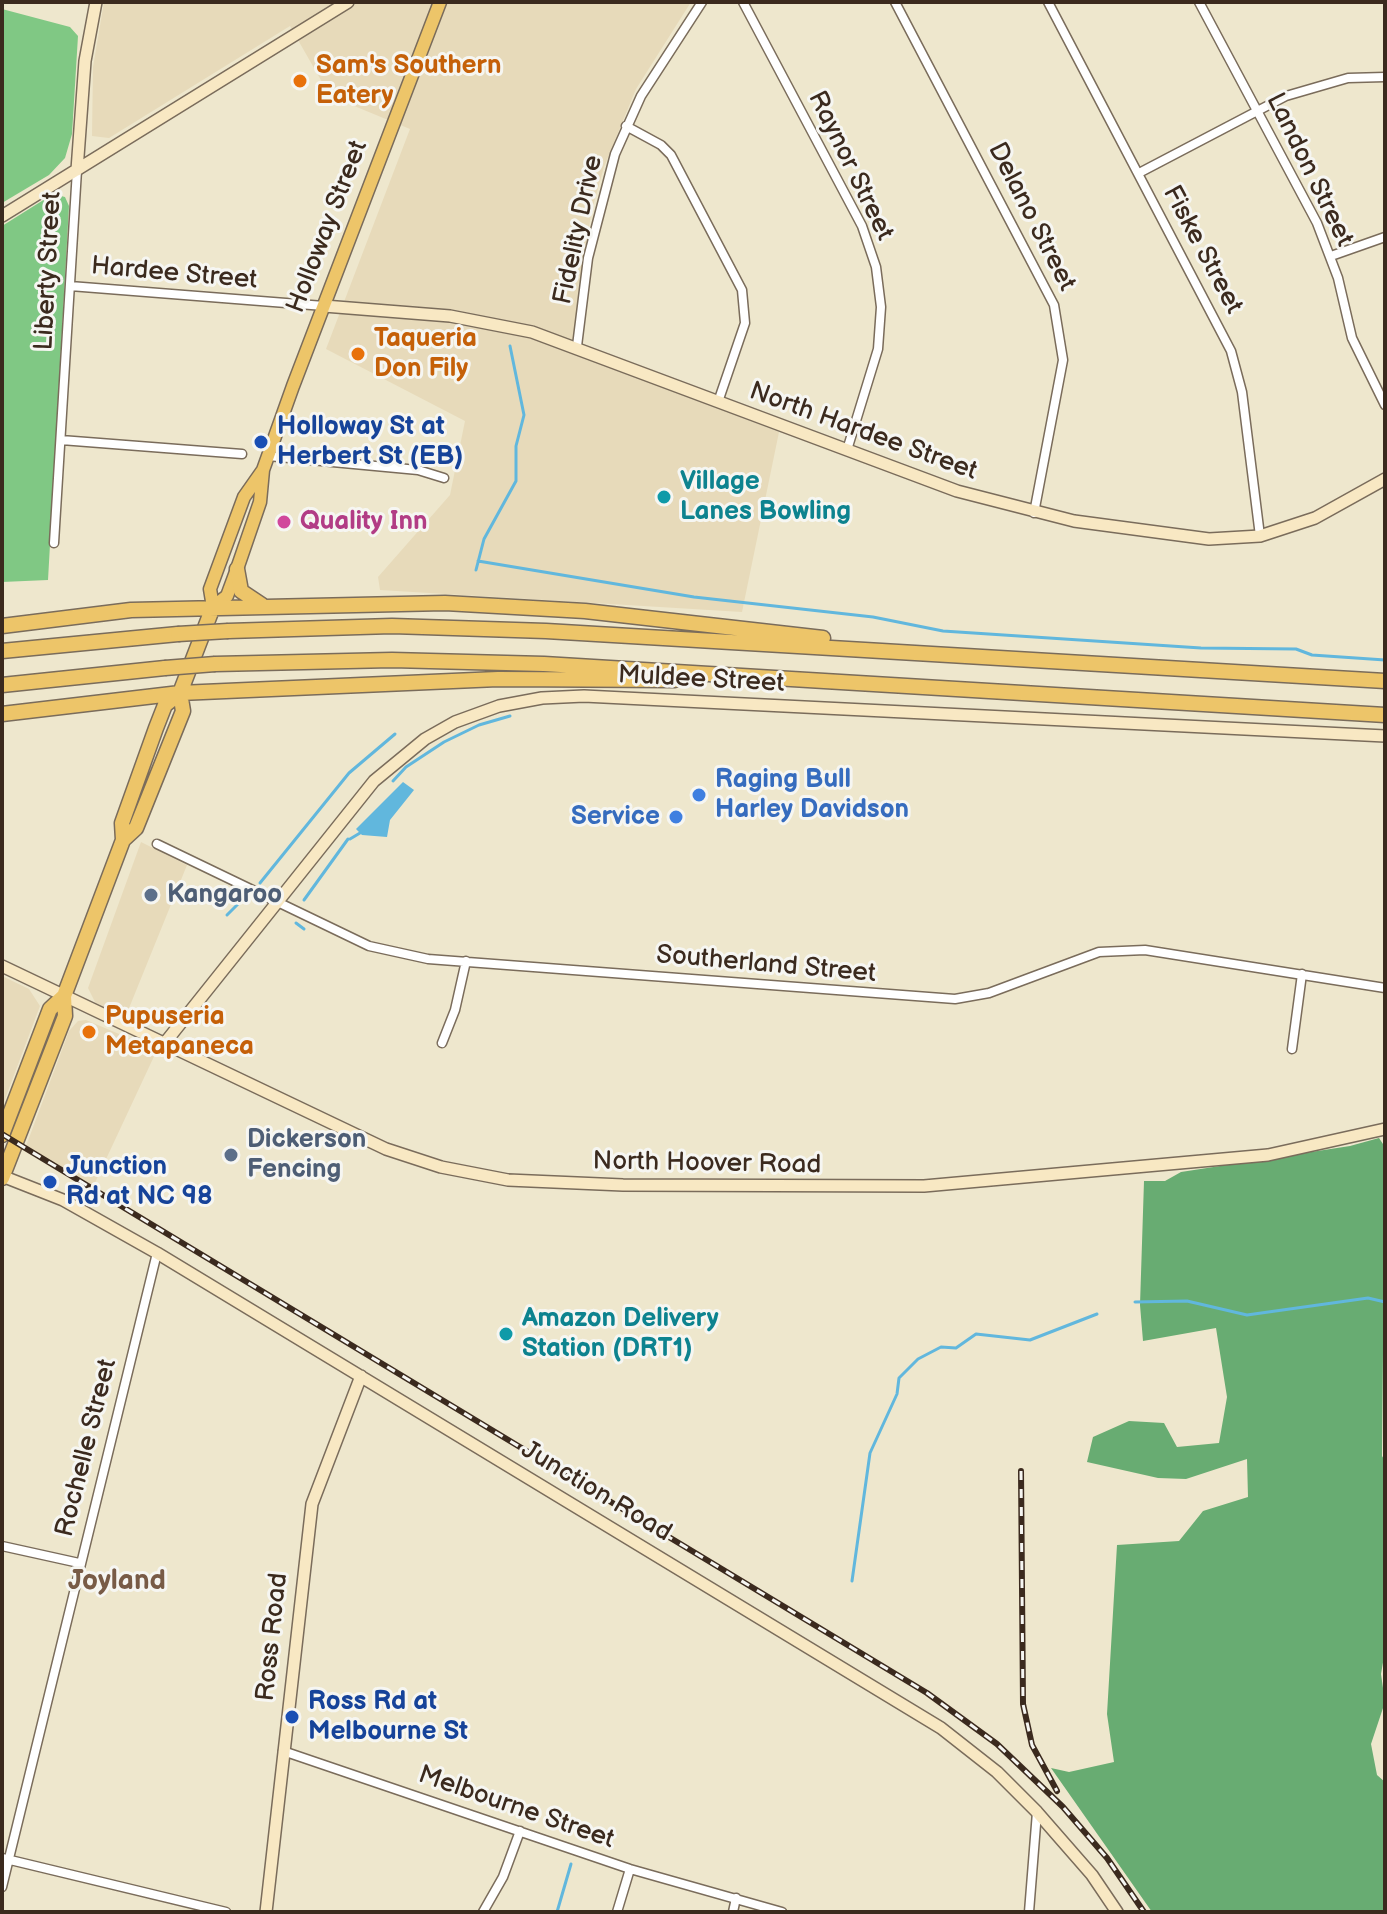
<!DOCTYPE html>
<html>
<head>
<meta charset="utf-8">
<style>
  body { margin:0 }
  #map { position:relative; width:1387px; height:1914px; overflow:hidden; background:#eee7cd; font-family:"Balsamiq Sans",sans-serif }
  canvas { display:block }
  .frame { position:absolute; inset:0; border:4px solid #3b2a1e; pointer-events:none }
</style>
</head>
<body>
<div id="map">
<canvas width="1387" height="1914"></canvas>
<div class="frame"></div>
</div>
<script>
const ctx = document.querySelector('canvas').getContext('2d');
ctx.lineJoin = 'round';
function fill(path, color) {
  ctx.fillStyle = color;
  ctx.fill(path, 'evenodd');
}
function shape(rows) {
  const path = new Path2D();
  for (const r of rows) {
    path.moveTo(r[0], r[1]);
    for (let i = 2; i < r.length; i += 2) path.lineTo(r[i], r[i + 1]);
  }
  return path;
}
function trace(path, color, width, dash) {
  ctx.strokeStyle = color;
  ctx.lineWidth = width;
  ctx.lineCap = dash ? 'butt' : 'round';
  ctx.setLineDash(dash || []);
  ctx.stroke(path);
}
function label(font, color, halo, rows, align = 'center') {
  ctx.font = font + ' "Balsamiq Sans",sans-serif';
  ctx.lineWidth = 6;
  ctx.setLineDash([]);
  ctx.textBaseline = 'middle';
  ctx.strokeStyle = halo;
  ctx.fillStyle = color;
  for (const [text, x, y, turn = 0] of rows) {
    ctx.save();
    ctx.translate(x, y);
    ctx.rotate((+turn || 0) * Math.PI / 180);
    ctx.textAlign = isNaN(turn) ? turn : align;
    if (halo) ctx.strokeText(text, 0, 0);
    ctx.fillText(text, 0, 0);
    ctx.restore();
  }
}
const built = shape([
  [104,2,691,2,636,89,604,167,591,213,573,352,779,432,742,612,380,590,378,577,450,495,465,421,326,349,410,129,330,96,290,26,109,138,92,136,93,67],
  [141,842,187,865,125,1018,96,1004,88,988],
  [2,976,29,989,40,1006,2,1107],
  [86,1020,157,1050,93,1187,26,1146,69,1031,78,1021]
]);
const green = shape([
  [2,9,70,27,78,36,72,134,65,158,49,175,2,203],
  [53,194,65,197,69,206,48,580,2,582,2,226]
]);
const forest = shape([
  [1379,1138,1385,1147,1382,1456,1385,1461,1385,1651,1381,1674,1385,1702,1371,1744,1377,1775,1385,1782,1385,1912,1152,1912,1051,1768,1069,1772,1114,1762,1107,1714,1117,1545,1179,1541,1203,1511,1248,1497,1247,1459,1186,1479,1158,1478,1087,1462,1093,1437,1129,1421,1164,1423,1177,1447,1219,1443,1227,1397,1216,1328,1143,1341,1140,1305,1144,1181,1165,1181,1181,1172,1350,1146]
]);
const water = shape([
  [403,782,414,790,390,820,387,837,362,835,356,829]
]);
const stream = shape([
  [478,561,694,597,873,617,943,631,1201,648,1296,649,1312,655,1385,660],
  [476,570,484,539,516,481,516,446,524,415,510,346],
  [393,781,406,767,444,742,479,725,510,716],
  [350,839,360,833],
  [260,883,349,773,395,734],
  [304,900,348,839],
  [227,915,242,900],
  [296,923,304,929],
  [1135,1302,1187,1301,1247,1315,1368,1298,1385,1302],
  [852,1581,870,1453,897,1394,899,1378,918,1359,941,1347,956,1348,976,1334,1030,1340,1097,1314],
  [557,1912,571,1864]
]);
const street = shape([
  [743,2,862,226,876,267,881,307,878,349,847,450],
  [895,2,1054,305,1063,360,1034,513],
  [1048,2,1231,351,1242,392,1260,536],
  [1199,2,1317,223,1338,278,1352,338,1385,405],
  [626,126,661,145,671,155,742,290,745,323,718,402],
  [1139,173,1286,96,1348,78,1385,77],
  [1331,256,1385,237],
  [70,286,324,306],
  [577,346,588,258,615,154,641,96,702,2],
  [61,440,242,454],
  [268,456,418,470,444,478],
  [54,543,77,170],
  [157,844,369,946,428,959,955,999,989,993,1099,952,1145,950,1385,988],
  [442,1043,455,1010,466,961],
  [1292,1049,1302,974],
  [2,1546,79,1563],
  [283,1751,630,1869,782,1912],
  [2,1858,226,1912],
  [2,1887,157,1253],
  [483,1912,503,1877,520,1831],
  [617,1912,630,1869],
  [733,1912,736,1898],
  [1029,1912,1037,1812]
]);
const secondary = shape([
  [77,170,85,61,96,2],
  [2,216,348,2],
  [324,306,450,316,532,332,957,491,1074,521,1209,539,1260,536,1315,518,1385,479],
  [2,966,386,1149,441,1167,508,1180,623,1185,924,1186,1268,1155,1385,1129],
  [164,1044,374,781,425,739,455,722,499,706,542,698,584,696,1385,736],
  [2,1176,63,1200,157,1253,941,1728,997,1772,1037,1812,1092,1875,1117,1912],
  [266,1912,312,1504,361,1376]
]);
const primary = shape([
  [263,470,244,497,210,589,213,607,227,596,237,569,260,502,263,470,293,386,440,2]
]);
const highway = shape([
  [237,569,241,591,262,605],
  [2,626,131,610,445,603,585,611,823,638],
  [228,631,392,626,546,631,1385,681],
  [2,651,178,634],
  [215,664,392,660,544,664,1385,715],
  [2,685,165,668],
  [2,714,180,693,498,679,675,680],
  [123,840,136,828,183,711,180,693],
  [2,1135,50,1009,64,996],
  [2,1178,65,1016,64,996,123,840,122,823,156,728,165,705,180,693,213,607]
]);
const rail = shape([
  [2,1134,927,1693,997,1744,1063,1807,1107,1858,1144,1912],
  [1021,1471,1023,1704,1032,1745,1057,1791]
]);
const highwayBridge = shape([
  [178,634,228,631],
  [165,668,215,664]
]);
const markers = [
  [300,81,8,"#e8710a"],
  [358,354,8,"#e8710a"],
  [261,442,8,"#1a4fb4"],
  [664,497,8,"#0f9aa8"],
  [284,522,8,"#d1479c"],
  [699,795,8,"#3f7fe0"],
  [676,817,8,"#3f7fe0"],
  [151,895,8,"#5c6f8a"],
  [89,1032,8,"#e8710a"],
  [231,1155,8,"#5c6f8a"],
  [50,1182,8,"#1a4fb4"],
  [506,1334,8,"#0f9aa8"],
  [292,1717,8,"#1a4fb4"]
];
const foodNames = [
  ["Sam's Southern",316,66],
  ["Eatery",316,96],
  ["Taqueria",374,339],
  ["Don Fily",374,369],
  ["Pupuseria",105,1017],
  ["Metapaneca",105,1047]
];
const streetNames = [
  ["Raynor Street",850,166,64],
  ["Landon Street",1309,170,64],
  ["Delano Street",1031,217,63],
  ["Holloway Street",328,227,-69],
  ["Fidelity Drive",579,230,-78],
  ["Fiske Street",1202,250,62],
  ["Liberty Street",49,271,-87],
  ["Hardee Street",174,274,5],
  ["North Hardee Street",863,432,20],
  ["Muldee Street",701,680,3],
  ["Southerland Street",766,965,5],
  ["North Hoover Road",707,1164,1],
  ["Rochelle Street",87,1448,-76],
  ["Junction Road",596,1492,31],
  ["Ross Road",273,1637,-84],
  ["Melbourne Street",516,1808,19]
];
const transitNames = [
  ["Holloway St at",277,427],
  ["Herbert St (EB)",277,457],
  ["Junction",66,1167],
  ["Rd at NC 98",66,1197],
  ["Ross Rd at",308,1702],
  ["Melbourne St",308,1732]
];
const cultureNames = [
  ["Village",680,482],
  ["Lanes Bowling",680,512],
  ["Amazon Delivery",522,1319],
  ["Station (DRT1)",522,1349]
];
const hotelNames = [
  ["Quality Inn",300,522]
];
const shopNames = [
  ["Raging Bull",715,780],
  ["Harley Davidson",715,810],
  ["Service",660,817,"right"]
];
const serviceNames = [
  ["Kangaroo",167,895],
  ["Dickerson",247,1140],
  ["Fencing",247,1170]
];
const neighbourhoodNames = [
  ["Joyland",117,1582]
];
fill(built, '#e7daba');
fill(green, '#80c884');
fill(forest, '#68ac72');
fill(water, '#61b7dd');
trace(stream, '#61b7dd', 3);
trace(street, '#7a6c5b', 11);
trace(secondary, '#7a6c5b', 14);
trace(primary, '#7a6c5b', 15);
trace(highway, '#7a6c5b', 17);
trace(street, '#fff', 8);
trace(secondary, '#f8e8c3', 11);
trace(primary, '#edc569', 12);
trace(highway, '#edc569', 14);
trace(rail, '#3b2a1e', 6);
trace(rail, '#f6f6f2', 3, [9]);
trace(highwayBridge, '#7a6c5b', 17, []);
trace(highwayBridge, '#edc569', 14);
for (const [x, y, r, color] of markers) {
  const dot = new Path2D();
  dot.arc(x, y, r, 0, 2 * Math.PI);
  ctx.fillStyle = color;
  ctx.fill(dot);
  trace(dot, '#f6f6f2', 3);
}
label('bold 26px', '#c56008', '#f6f6f2', foodNames, 'left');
label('26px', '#3b2a1e', '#f6f6f2', streetNames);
label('bold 26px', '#164399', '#f6f6f2', transitNames, 'left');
label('bold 26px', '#0d838f', '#f6f6f2', cultureNames, 'left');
label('bold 26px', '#b23c85', '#f6f6f2', hotelNames, 'left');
label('bold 26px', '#366cbe', '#f6f6f2', shopNames, 'left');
label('bold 26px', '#4e5e75', '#f6f6f2', serviceNames, 'left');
label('bold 28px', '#785b46', '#f6f6f2', neighbourhoodNames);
</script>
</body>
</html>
